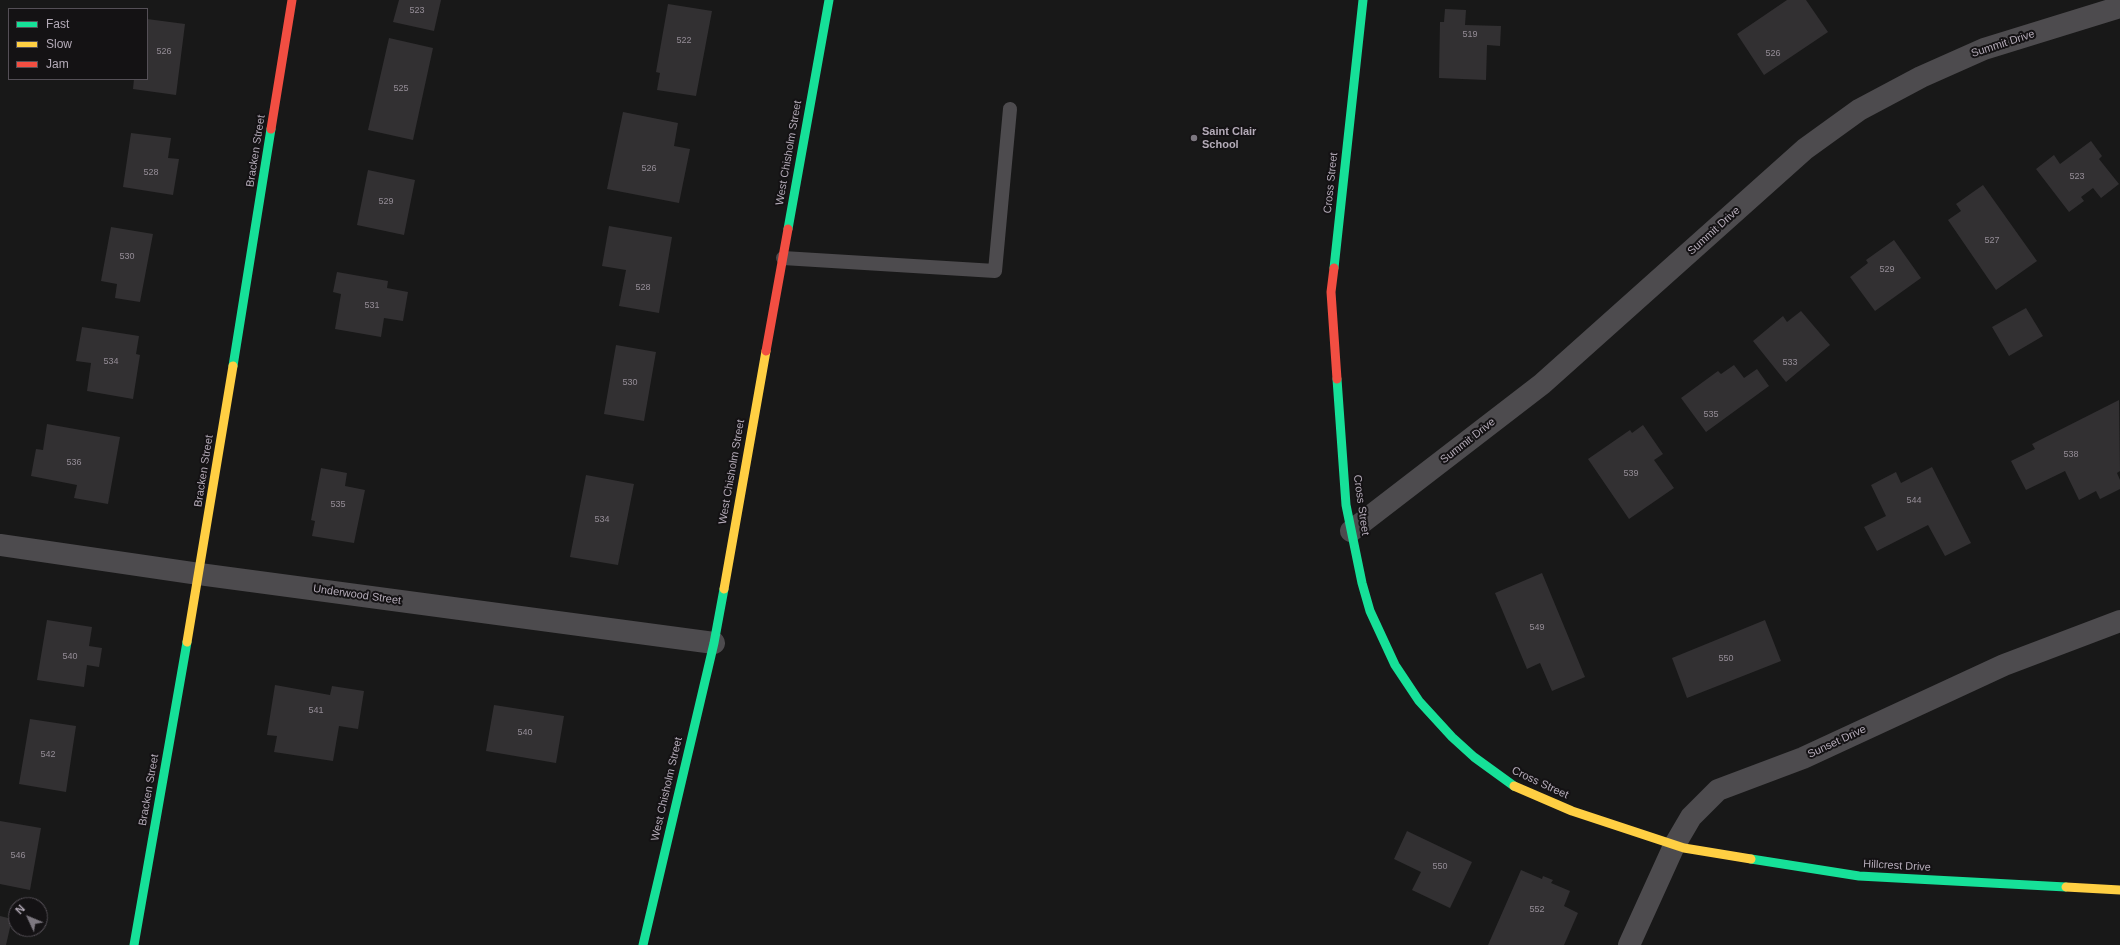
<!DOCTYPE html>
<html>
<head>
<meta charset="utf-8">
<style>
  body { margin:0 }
  #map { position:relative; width:2120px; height:945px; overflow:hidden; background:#181818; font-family:Arial,sans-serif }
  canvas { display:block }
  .legend { position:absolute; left:8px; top:8px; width:140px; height:72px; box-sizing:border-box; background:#141214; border:1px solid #544f56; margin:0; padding:5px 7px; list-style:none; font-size:12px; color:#b4abb8 }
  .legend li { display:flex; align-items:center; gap:8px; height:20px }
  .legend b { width:20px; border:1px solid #544f56 }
  .north { position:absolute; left:8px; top:897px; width:40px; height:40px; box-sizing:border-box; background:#141214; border:1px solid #544f56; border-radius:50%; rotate:314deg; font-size:11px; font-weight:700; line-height:16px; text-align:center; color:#b4abb8 }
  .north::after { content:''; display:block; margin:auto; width:14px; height:18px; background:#7d7880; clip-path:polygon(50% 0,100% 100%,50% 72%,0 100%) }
</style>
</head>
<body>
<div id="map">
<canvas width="2120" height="945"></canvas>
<ul class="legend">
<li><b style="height:5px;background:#16e098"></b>Fast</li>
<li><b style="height:5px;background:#ffcf43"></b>Slow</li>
<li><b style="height:5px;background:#f24e42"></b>Jam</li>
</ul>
<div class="north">N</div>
</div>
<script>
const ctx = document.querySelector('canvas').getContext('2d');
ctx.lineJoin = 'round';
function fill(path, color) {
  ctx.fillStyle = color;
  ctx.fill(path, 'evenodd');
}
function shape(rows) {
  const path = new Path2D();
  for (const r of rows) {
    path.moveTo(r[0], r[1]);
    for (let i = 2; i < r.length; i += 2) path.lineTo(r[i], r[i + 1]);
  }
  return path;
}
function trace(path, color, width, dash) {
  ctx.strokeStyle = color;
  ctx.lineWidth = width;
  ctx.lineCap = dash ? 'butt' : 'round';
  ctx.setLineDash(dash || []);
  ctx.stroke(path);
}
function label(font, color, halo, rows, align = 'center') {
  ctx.font = font + ' Arial,sans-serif';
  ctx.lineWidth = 4;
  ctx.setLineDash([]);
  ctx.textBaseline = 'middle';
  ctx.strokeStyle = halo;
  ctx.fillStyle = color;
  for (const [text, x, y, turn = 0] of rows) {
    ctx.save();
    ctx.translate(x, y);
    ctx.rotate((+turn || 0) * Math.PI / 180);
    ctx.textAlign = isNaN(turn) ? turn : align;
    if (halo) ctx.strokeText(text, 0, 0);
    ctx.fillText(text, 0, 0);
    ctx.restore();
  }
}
const building = shape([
  [399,0,441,0,434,31,393,22],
  [1787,0,1806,0,1828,32,1764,75,1737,34],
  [668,4,712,11,696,96,657,90,660,73,656,72],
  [1445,9,1466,10,1465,25,1501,26,1500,46,1487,45,1486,80,1439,78,1440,22,1444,22],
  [147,19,185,24,176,95,133,89,134,79,147,79],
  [389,38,433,48,413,140,368,130],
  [623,112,678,123,674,146,690,149,679,203,607,189],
  [131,133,171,138,168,158,179,159,173,195,123,187],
  [2091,141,2102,156,2099,159,2119,184,2101,198,2093,188,2081,197,2084,201,2069,212,2036,169,2054,155,2060,164],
  [368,170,415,180,404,235,357,225],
  [1983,185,2037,261,1996,290,1948,220,1961,211,1956,204],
  [609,226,672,237,659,313,619,306,626,270,602,266],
  [111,227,153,234,140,302,115,298,117,284,101,281],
  [1894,240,1921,278,1875,311,1850,277,1868,263,1866,260],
  [337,272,388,281,387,288,408,292,403,321,384,318,381,337,335,329,341,294,333,292],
  [2026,308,2043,336,2009,356,1992,327],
  [1801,311,1830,345,1786,382,1753,341,1783,316,1787,322],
  [82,327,139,336,136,354,140,355,133,399,87,391,91,363,76,361],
  [616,345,656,352,644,421,604,414],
  [1734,365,1744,378,1757,369,1769,386,1706,432,1681,398,1718,371,1721,374],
  [2119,400,2120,471,2117,473,2120,480,2120,489,2100,499,2096,491,2079,500,2065,471,2026,490,2011,461,2035,449,2032,444],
  [47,424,120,437,108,504,74,498,77,485,31,476,36,449,43,450],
  [1643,425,1663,454,1654,460,1674,488,1629,519,1588,459,1630,430,1632,433],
  [1932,467,1971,543,1945,556,1928,525,1877,551,1864,527,1886,516,1871,485,1896,472,1901,483],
  [321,468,347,473,345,486,365,490,354,543,312,536,315,521,311,520],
  [586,475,634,484,618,565,570,557],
  [1542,573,1585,677,1552,691,1540,663,1527,669,1495,593],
  [47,620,92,627,89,646,102,648,99,667,87,665,84,687,37,680],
  [1765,620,1781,661,1687,698,1672,658],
  [275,685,330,695,332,686,364,691,358,729,339,726,333,761,274,752,277,736,267,735],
  [494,705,564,716,556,763,486,751],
  [30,719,76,726,66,792,19,784],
  [0,821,41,828,30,890,0,884],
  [1407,831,1472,862,1450,908,1412,890,1421,872,1394,859],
  [1521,870,1542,879,1543,876,1553,880,1551,883,1570,891,1564,906,1578,913,1564,945,1488,945],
  [0,916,12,919,6,945,0,945]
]);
const lane = shape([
  [783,258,995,271,1010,109]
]);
const street = shape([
  [1351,531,1542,384,1805,149,1859,110,1921,77,1984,49,2120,7],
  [0,545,199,574,714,643],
  [1629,945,1674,846,1691,817,1718,790,1803,758,2004,665,2120,621]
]);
const fast = shape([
  [788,229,829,0],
  [1334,268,1363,0],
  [233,366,271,129],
  [1337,379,1346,505,1362,583,1370,611,1395,665,1419,701,1452,737,1474,757,1514,786],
  [1751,859,1859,876,2066,887],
  [134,945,187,642],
  [643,945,714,643,724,589]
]);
const slow = shape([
  [724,589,766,351],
  [187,642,233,366],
  [1514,786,1572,811,1684,848,1751,859],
  [2066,887,2120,890]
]);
const jam = shape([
  [271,129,292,0],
  [1334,268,1331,292,1337,379],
  [766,351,788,229]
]);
const markers = [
  [1194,138,4,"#7d7880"]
];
const numberNames = [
  ["523",417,11],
  ["519",1470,35],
  ["522",684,41],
  ["526",164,52],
  ["526",1773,54],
  ["525",401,89],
  ["526",649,169],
  ["528",151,173],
  ["523",2077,177],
  ["529",386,202],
  ["527",1992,241],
  ["530",127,257],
  ["529",1887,270],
  ["528",643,288],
  ["531",372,306],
  ["534",111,362],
  ["533",1790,363],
  ["530",630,383],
  ["535",1711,415],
  ["538",2071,455],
  ["536",74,463],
  ["539",1631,474],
  ["544",1914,501],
  ["535",338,505],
  ["534",602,520],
  ["549",1537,628],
  ["540",70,657],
  ["550",1726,659],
  ["541",316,711],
  ["540",525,733],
  ["542",48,755],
  ["546",18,856],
  ["550",1440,867],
  ["552",1537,910]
];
const streetNames = [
  ["Summit Drive",2003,44,-18],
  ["Bracken Street",256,151,-81],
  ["West Chisholm Street",789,153,-80],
  ["Cross Street",1331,183,-84],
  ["Summit Drive",1714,231,-42],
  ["Summit Drive",1468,441,-38],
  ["Bracken Street",204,471,-81],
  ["West Chisholm Street",732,472,-80],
  ["Cross Street",1361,505,82],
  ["Underwood Street",357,595,8],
  ["Sunset Drive",1837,742,-25],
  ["Cross Street",1540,783,25],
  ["West Chisholm Street",667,789,-77],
  ["Bracken Street",149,790,-80],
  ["Hillcrest Drive",1897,866,3]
];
const poiNames = [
  ["Saint Clair",1202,132],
  ["School",1202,145]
];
fill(building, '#323032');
trace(lane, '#4d4b4e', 14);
trace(street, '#4d4b4e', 22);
trace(fast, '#16e098', 9);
trace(slow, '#ffcf43', 9);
trace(jam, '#f24e42', 9);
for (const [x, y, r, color] of markers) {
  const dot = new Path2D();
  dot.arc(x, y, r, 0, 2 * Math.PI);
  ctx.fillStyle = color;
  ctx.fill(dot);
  trace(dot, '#141214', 1.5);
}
label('9px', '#948c96', null, numberNames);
label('11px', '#b4abb8', '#141214', streetNames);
label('bold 11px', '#b4abb8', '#141214', poiNames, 'left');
</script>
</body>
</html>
